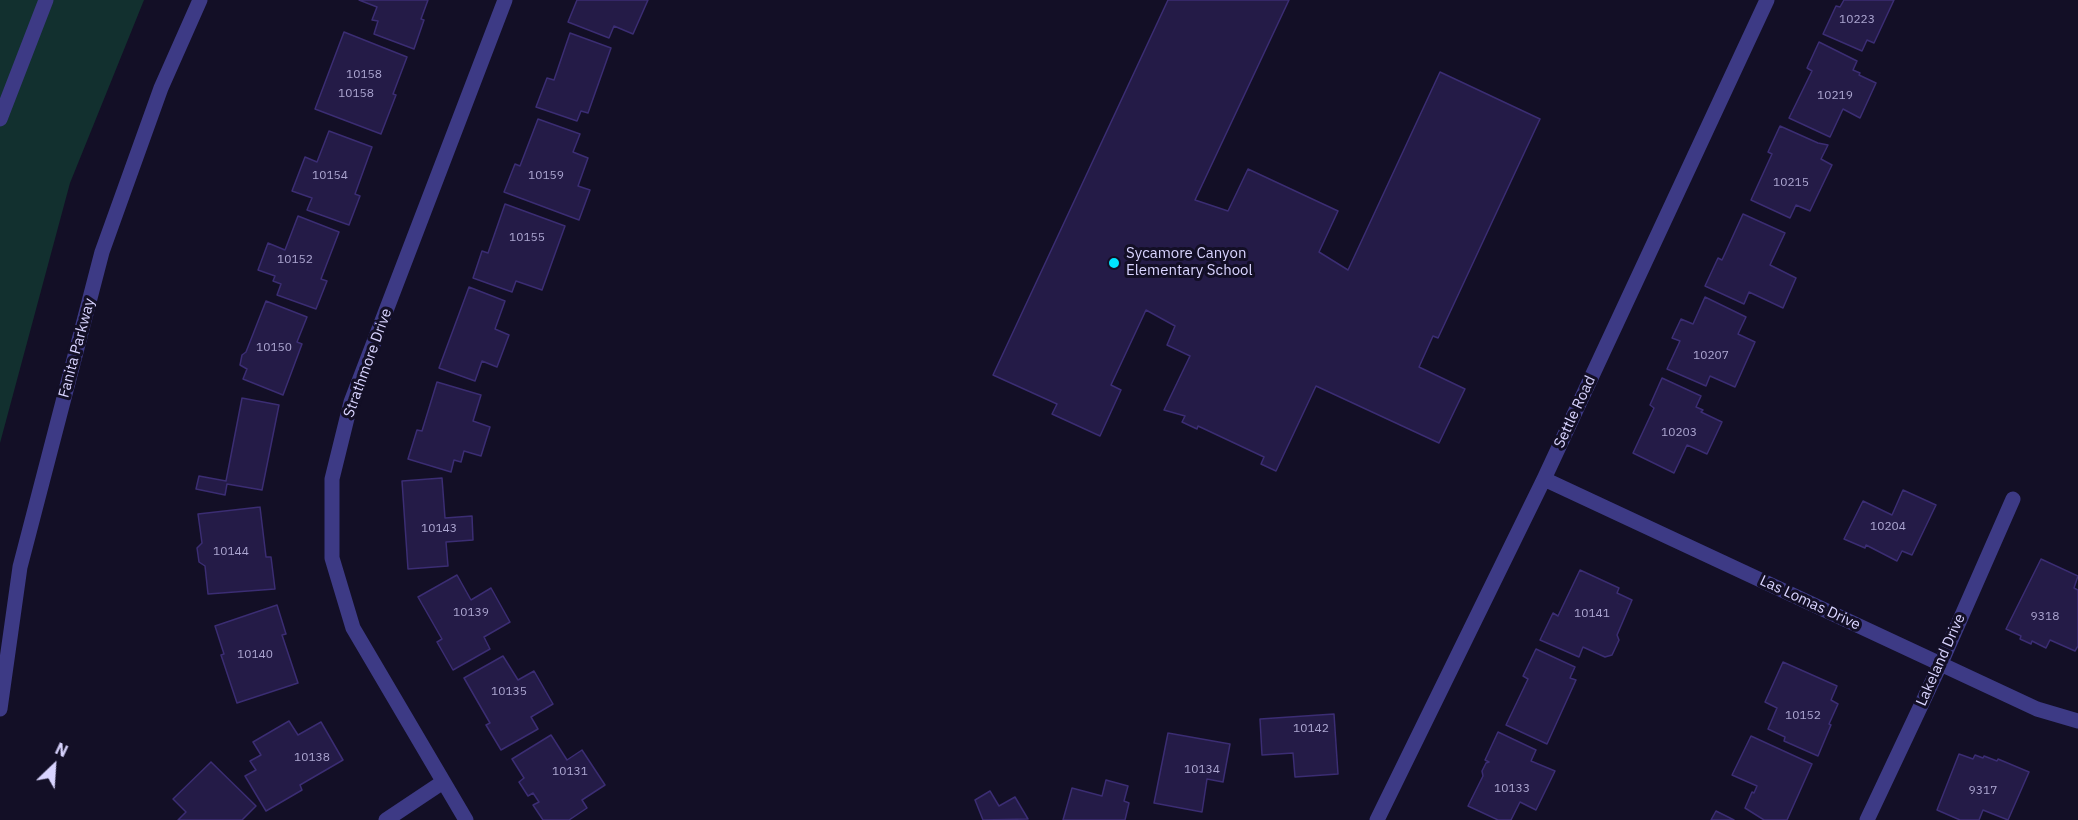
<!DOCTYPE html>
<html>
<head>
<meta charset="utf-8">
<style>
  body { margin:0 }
  #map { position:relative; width:2078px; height:820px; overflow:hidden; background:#130f26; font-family:"IBM Plex Sans",sans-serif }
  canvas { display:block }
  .north { position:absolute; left:24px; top:736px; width:60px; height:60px; -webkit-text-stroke:4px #130f26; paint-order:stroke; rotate:25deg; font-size:16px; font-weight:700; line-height:24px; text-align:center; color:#d9d4ff }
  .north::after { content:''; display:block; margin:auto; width:21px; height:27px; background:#d9d4ff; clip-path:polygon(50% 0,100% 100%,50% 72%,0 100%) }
</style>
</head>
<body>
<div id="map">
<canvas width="2078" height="820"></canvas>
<div class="north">N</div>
</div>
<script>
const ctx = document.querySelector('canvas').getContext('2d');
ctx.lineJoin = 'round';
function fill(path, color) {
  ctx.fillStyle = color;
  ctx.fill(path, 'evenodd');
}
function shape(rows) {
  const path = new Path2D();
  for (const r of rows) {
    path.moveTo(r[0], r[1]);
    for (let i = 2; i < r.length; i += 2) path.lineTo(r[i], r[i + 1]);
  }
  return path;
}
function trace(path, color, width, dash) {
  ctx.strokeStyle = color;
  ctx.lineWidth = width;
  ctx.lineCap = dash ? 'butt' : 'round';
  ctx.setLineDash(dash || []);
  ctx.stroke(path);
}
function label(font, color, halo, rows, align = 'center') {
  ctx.font = font + ' "IBM Plex Sans",sans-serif';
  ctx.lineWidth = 6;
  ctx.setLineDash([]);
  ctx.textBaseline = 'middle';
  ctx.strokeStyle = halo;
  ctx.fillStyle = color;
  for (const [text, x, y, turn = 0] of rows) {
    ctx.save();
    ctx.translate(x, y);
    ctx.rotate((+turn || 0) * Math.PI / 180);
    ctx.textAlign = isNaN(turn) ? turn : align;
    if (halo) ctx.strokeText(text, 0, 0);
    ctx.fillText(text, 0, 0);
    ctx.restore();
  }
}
const green = shape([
  [0,0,144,0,70,183,0,443]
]);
const building = shape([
  [359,0,428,0,421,19,424,20,414,49,374,34,378,21,372,20,377,7,359,0],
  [577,0,648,0,633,34,614,26,609,38,568,22,577,0],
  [1168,0,1289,0,1195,200,1228,211,1248,169,1338,211,1319,252,1348,270,1440,72,1540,119,1438,338,1433,336,1419,367,1465,389,1439,443,1316,386,1276,471,1261,464,1264,457,1198,426,1197,429,1182,422,1185,416,1164,410,1190,356,1167,345,1175,326,1146,310,1111,385,1121,390,1100,436,1052,414,1057,404,993,375,1168,0],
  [1844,0,1894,0,1874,43,1867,40,1862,51,1823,34,1836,6,1840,7,1844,0],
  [344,32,407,57,393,94,396,95,381,134,315,109,344,32],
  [570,33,611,48,588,113,581,111,577,121,536,107,547,78,554,80,570,33],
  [1819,42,1857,61,1853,70,1860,73,1859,75,1876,83,1860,118,1843,109,1830,137,1789,118,1812,71,1807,68,1819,42],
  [538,119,580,134,573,152,588,158,578,186,590,190,579,220,504,192,515,164,520,166,538,119],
  [1780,126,1818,143,1828,145,1821,159,1832,165,1810,211,1796,205,1790,218,1751,200,1772,154,1768,152,1780,126],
  [329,131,372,147,355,194,360,196,349,225,307,210,312,198,292,191,305,157,317,162,329,131],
  [505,204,565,226,542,290,516,281,512,292,473,278,482,251,488,253,505,204],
  [1743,214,1785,233,1770,265,1796,278,1783,308,1749,292,1744,304,1705,286,1718,258,1722,260,1743,214],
  [298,216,339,232,321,279,327,281,316,309,277,295,281,284,273,281,275,276,258,270,268,243,285,250,298,216],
  [469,287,505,301,495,329,509,335,497,367,482,361,475,381,439,368,469,287],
  [1705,297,1746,317,1738,334,1755,342,1735,387,1710,376,1706,386,1667,369,1680,341,1672,338,1681,319,1693,324,1705,297],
  [266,301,307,317,297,342,302,344,283,395,243,379,247,369,240,365,242,355,246,352,266,301],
  [1662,378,1701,396,1696,407,1703,410,1701,412,1722,422,1707,454,1687,445,1674,473,1633,453,1654,408,1650,405,1662,378],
  [437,382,481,395,473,421,490,427,481,456,464,451,461,462,454,460,451,472,408,459,417,430,422,431,437,382],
  [242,398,279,405,262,490,227,484,225,495,196,489,199,476,226,481,242,398],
  [442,478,445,518,472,516,473,540,446,542,448,566,408,569,402,481,442,478],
  [1903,490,1936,505,1912,555,1902,551,1897,561,1866,545,1865,548,1844,539,1863,501,1892,515,1903,490],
  [260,507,266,557,271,557,275,589,208,594,205,566,199,562,197,548,202,543,198,514,260,507],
  [2041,559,2078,576,2074,588,2078,590,2078,646,2075,651,2050,640,2046,648,2032,641,2031,644,2020,639,2021,636,2006,629,2041,559],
  [1580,570,1619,588,1617,593,1632,600,1617,635,1619,640,1612,655,1605,657,1583,647,1579,657,1540,640,1553,613,1558,616,1580,570],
  [457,575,471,600,491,588,510,622,484,637,490,649,453,670,437,642,442,639,418,597,457,575],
  [277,605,286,634,282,635,298,683,237,703,221,655,224,654,215,626,277,605],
  [1536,649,1575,667,1570,678,1576,680,1547,744,1506,725,1528,679,1523,676,1536,649],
  [503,656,518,680,534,671,553,704,531,717,538,729,501,750,486,725,490,723,464,678,503,656],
  [1783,662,1837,686,1831,700,1838,704,1829,724,1831,725,1818,756,1784,741,1785,737,1768,729,1777,708,1765,702,1783,662],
  [1334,714,1338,774,1295,777,1293,753,1262,755,1260,719,1334,714],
  [289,721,298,735,321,722,343,760,300,785,302,790,266,811,245,776,256,770,250,761,261,755,253,742,289,721],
  [1498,732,1536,750,1531,761,1555,771,1536,810,1520,802,1511,820,1498,820,1468,806,1483,776,1482,771,1486,763,1489,762,1485,760,1498,732],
  [1168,733,1230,744,1223,782,1207,779,1202,812,1154,803,1168,733],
  [551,735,567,760,582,750,605,785,582,800,587,808,569,820,543,820,533,805,539,802,533,793,528,796,519,782,524,778,512,759,551,735],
  [1751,736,1812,764,1787,820,1764,820,1745,808,1752,792,1754,793,1757,786,1732,775,1751,736],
  [1959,754,1973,759,1975,755,1983,758,1984,756,1997,761,1998,759,2029,772,2008,820,1983,810,1979,820,1960,820,1937,810,1959,754],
  [211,762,256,806,242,820,178,820,186,812,173,799,211,762],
  [1106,780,1128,786,1124,801,1129,803,1125,820,1063,820,1072,788,1102,796,1106,780],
  [990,791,999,806,1015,797,1028,819,983,820,975,800,990,791],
  [1716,811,1734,820,1711,820,1716,811]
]);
const minor = shape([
  [0,119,46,0],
  [1544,479,2037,709,2078,721],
  [0,709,20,567,102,252,161,88,200,0],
  [386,820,443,782],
  [466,820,353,628,332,558,332,479,351,402,505,0],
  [1377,820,1544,479,1767,0],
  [1867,820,1941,663,2013,499]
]);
const markers = [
  [1114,263,6,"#00e5ff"]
];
const numberNames = [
  ["10223",1857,20],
  ["10158",364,75],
  ["10158",356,94],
  ["10219",1835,96],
  ["10154",330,176],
  ["10159",546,176],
  ["10215",1791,183],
  ["10155",527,238],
  ["10152",295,260],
  ["10150",274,348],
  ["10207",1711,356],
  ["10203",1679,433],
  ["10204",1888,527],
  ["10143",439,529],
  ["10144",231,552],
  ["10139",471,613],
  ["10141",1592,614],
  ["9318",2045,617],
  ["10140",255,655],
  ["10135",509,692],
  ["10152",1803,716],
  ["10142",1311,729],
  ["10138",312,758],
  ["10134",1202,770],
  ["10131",570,772],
  ["10133",1512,789],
  ["9317",1983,791]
];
const poiNames = [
  ["Sycamore Canyon",1126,254],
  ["Elementary School",1126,271]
];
const streetNames = [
  ["Fanita Parkway",77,348,-75],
  ["Strathmore Drive",368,363,-70],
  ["Settle Road",1575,412,-65],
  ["Las Lomas Drive",1810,603,25],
  ["Lakeland Drive",1941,660,-66]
];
fill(green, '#12302f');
fill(building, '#241b47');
trace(building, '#3b2d73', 1.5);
trace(minor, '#3d3a85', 15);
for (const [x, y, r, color] of markers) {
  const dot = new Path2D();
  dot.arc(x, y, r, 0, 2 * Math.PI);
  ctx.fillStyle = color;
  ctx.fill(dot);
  trace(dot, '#130f26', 2);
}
label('12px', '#aca6d1', null, numberNames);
label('15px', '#d9d4ff', '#130f26', poiNames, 'left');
label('15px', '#d9d4ff', '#130f26', streetNames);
</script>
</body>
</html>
